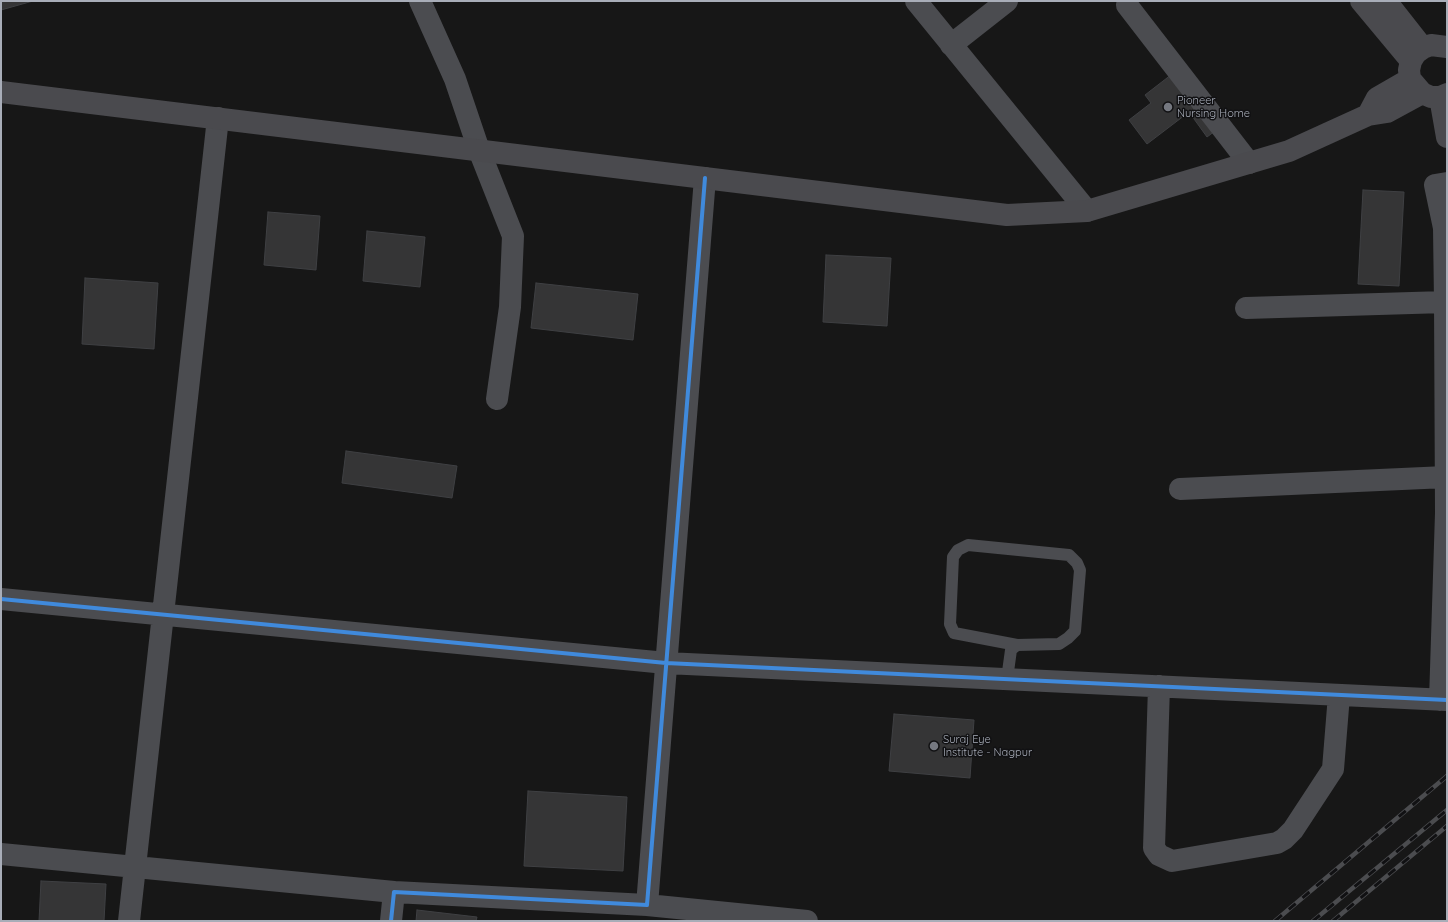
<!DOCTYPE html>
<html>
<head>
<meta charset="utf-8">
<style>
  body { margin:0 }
  #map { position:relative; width:1448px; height:922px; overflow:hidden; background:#171717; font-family:Quicksand,sans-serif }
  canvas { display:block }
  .frame { position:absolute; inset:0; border:2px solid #a8adb8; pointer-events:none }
</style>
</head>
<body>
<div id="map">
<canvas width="1448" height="922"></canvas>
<div class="frame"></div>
</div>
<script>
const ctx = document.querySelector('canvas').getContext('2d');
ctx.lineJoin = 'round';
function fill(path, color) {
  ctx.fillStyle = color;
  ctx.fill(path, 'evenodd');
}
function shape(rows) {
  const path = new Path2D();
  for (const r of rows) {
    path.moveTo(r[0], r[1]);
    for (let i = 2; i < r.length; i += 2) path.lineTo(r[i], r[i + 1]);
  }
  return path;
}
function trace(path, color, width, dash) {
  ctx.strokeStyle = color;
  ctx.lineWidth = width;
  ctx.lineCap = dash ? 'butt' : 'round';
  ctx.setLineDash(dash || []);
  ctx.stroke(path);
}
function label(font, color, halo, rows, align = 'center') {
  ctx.font = font + ' Quicksand,sans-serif';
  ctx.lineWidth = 3;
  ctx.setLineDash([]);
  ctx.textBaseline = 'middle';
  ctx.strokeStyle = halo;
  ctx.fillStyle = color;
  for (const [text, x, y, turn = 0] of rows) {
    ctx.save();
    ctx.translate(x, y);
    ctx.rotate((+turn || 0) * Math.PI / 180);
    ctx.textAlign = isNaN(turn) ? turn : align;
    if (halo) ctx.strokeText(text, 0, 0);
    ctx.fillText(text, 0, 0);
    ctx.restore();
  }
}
const building = shape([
  [1,1,33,1,1,10,1,1],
  [1176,71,1219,128,1207,137,1189,112,1147,144,1129,120,1151,103,1145,95,1176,71],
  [1363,190,1404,192,1399,286,1358,284,1363,190],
  [268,212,320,216,316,270,264,265,268,212],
  [367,231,425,237,420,287,363,281,367,231],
  [826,255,891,258,887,326,823,322,826,255],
  [85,278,158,283,154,349,82,344,85,278],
  [536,283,638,294,633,340,531,328,536,283],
  [346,451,457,466,452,498,342,483,346,451],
  [894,714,974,720,970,778,889,771,894,714],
  [528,791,627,797,623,871,524,866,528,791],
  [41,881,106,884,104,921,39,921,41,881],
  [417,910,477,917,476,921,416,921,417,910]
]);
const service = shape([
  [1007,679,1011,650,1017,645,1059,644,1068,638,1075,631,1080,570,1077,563,1069,555,968,545,958,550,953,557,950,624,954,633,1017,645]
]);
const minor = shape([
  [916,1,1087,211],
  [1127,5,1249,163],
  [951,45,1007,1],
  [479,150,513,236,510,307,497,399],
  [1246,308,1445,302],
  [1180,489,1446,477],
  [1,599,666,663,1447,700],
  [1159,686,1154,848,1159,855,1172,861,1277,843,1284,839,1293,830,1333,769,1339,695],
  [1440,700,1446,513,1445,302,1444,228,1435,185,1447,183],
  [1,854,394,892],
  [647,905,807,921],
  [129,921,218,118],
  [391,921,394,892,647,905,705,178]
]);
const tertiary = shape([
  [420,1,455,79,479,150]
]);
const secondary = shape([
  [1361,1,1411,61],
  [1386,1,1423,48],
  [1447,47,1431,45,1423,48,1416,53,1411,61,1409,70,1410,79,1422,93,1431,97,1440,97,1447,94],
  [1,92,1007,215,1087,211,1289,151,1368,115,1387,112,1422,93],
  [1440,97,1447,137],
  [1368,115,1377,98,1410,79]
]);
const rail = shape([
  [1275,921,1447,776],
  [1313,921,1447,810],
  [1333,921,1447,826]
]);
const cycleway = shape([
  [1,599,666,663,1447,700],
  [391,921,394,892,647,905,705,178]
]);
const markers = [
  [1168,107,5,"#757880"],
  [934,746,5,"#757880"]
];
const poiNames = [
  ["Pioneer",1177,101],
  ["Nursing Home",1177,114],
  ["Suraj Eye",943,740],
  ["Institute - Nagpur",943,753]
];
fill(building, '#353536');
trace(building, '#3f4043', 1);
trace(service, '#4b4c50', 12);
trace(minor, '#4b4c50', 22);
trace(tertiary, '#4b4c50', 22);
trace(secondary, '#4a4a4e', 22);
trace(rail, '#4b4c4f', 4.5);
trace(rail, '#111113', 3, [9]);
trace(cycleway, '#408adc', 4);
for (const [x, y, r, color] of markers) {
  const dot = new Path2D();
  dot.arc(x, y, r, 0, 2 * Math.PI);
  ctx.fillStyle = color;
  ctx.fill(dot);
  trace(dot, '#111113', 1.5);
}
label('11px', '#a8adb8', '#111113', poiNames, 'left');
</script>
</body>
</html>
